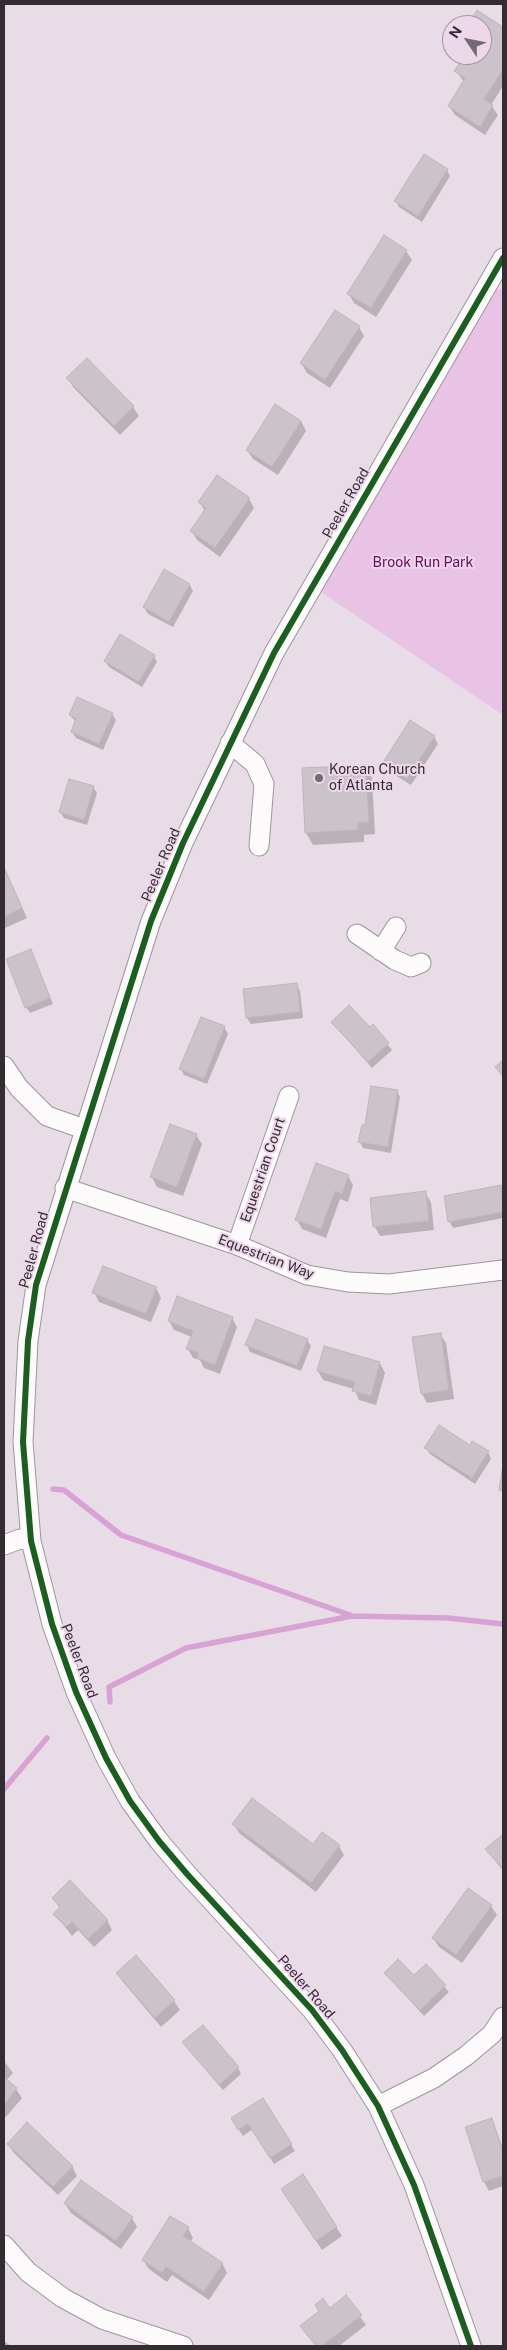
<!DOCTYPE html>
<html>
<head>
<meta charset="utf-8">
<style>
  body { margin:0 }
  #map { position:relative; width:507px; height:2350px; overflow:hidden; background:#e8dde6; font-family:"Public Sans",sans-serif }
  canvas { display:block }
  .frame { position:absolute; inset:0; border:5px solid #342c33; pointer-events:none }
  .north { position:absolute; left:442px; top:15px; width:50px; height:50px; box-sizing:border-box; background:#edd8ea; border:1px solid #a393a1; border-radius:50%; rotate:304deg; font-size:14px; font-weight:700; line-height:20px; text-align:center; color:#342c33 }
  .north::after { content:''; display:block; margin:auto; width:18px; height:22px; background:#736a72; clip-path:polygon(50% 0,100% 100%,50% 72%,0 100%) }
</style>
</head>
<body>
<div id="map">
<canvas width="507" height="2350"></canvas>
<div class="frame"></div>
<div class="north">N</div>
</div>
<script>
const ctx = document.querySelector('canvas').getContext('2d');
ctx.lineJoin = 'round';
function fill(path, color) {
  ctx.fillStyle = color;
  ctx.fill(path, 'evenodd');
}
function shape(rows) {
  const path = new Path2D();
  for (const r of rows) {
    path.moveTo(r[0], r[1]);
    for (let i = 2; i < r.length; i += 2) path.lineTo(r[i], r[i + 1]);
  }
  return path;
}
function trace(path, color, width, dash) {
  ctx.strokeStyle = color;
  ctx.lineWidth = width;
  ctx.lineCap = dash ? 'butt' : 'round';
  ctx.setLineDash(dash || []);
  ctx.stroke(path);
}
function label(font, color, halo, rows, align = 'center') {
  ctx.font = font + ' "Public Sans",sans-serif';
  ctx.lineWidth = 4;
  ctx.setLineDash([]);
  ctx.textBaseline = 'middle';
  ctx.strokeStyle = halo;
  ctx.fillStyle = color;
  for (const [text, x, y, turn = 0] of rows) {
    ctx.save();
    ctx.translate(x, y);
    ctx.rotate((+turn || 0) * Math.PI / 180);
    ctx.textAlign = isNaN(turn) ? turn : align;
    if (halo) ctx.strokeText(text, 0, 0);
    ctx.fillText(text, 0, 0);
    ctx.restore();
  }
}
const green = shape([
  [503,289,503,715,315,588,490,290]
]);
const shadow = shape([
  [477,12,503,29,503,86,491,105,498,115,485,135,455,115,449,106,464,82,456,71,469,67,476,55,482,55,482,25,469,25],
  [447,170,450,176,422,222,399,207,396,201],
  [406,251,412,260,376,317,354,303,349,294],
  [359,327,364,336,330,388,307,373,301,363],
  [87,359,133,407,139,416,120,435,73,387,68,378],
  [301,421,306,431,278,475,253,459,247,450],
  [249,499,254,508,220,557,197,540,192,531,205,512,200,502],
  [164,571,190,585,193,591,173,627,148,614,144,607],
  [154,656,157,662,142,687,109,667,105,661],
  [112,714,116,720,103,750,76,738,72,732,76,722,70,715],
  [434,737,438,744,411,785,387,770,384,764],
  [365,766,372,778,375,834,364,835,364,842,313,845,306,833],
  [93,787,97,793,87,825,64,818,60,812],
  [4,867,27,918,5,928,4,926],
  [31,950,53,1004,30,1013,26,1007],
  [297,985,300,991,303,1018,251,1024,247,1018],
  [332,1022,370,1029,373,1026,392,1050,372,1068],
  [224,1027,228,1034,207,1084,184,1075,181,1069],
  [397,1091,400,1097,391,1153,363,1148,360,1142,366,1127],
  [196,1135,202,1144,183,1196,157,1187,152,1177],
  [348,1176,353,1185,348,1202,340,1199,326,1238,302,1229,297,1220],
  [501,1187,503,1191,503,1218,453,1228,449,1221],
  [425,1193,431,1202,434,1230,380,1236,375,1227],
  [156,1288,161,1298,151,1322,99,1302,94,1292],
  [232,1318,237,1327,220,1374,204,1368,200,1360,193,1358,188,1349,192,1337,174,1330,169,1321],
  [440,1334,446,1343,454,1399,427,1403,422,1394],
  [307,1340,311,1346,301,1371,250,1352,247,1345],
  [380,1363,385,1373,376,1405,359,1400,354,1389,323,1380,318,1371],
  [470,1446,488,1452,491,1459,475,1484,430,1454,426,1448],
  [234,1824,313,1846,339,1846,344,1855,316,1892,239,1833],
  [502,1836,503,1838,503,1871,487,1849],
  [53,1898,107,1920,112,1930,94,1947,78,1930,72,1936,55,1914,60,1909],
  [491,1906,497,1915,462,1963,439,1947,433,1938],
  [136,1957,174,2001,180,2010,161,2027,123,1982,117,1973],
  [426,1966,449,1992,424,2016,385,1973,414,1977],
  [184,2043,238,2068,241,2074,223,2090],
  [4,2061,13,2073,6,2081,16,2089,22,2098,6,2117,4,2115],
  [262,2100,295,2151,274,2164,253,2129,243,2136,232,2119],
  [492,2119,503,2149,503,2186,489,2191,484,2182],
  [8,2144,72,2166,77,2176,58,2195,14,2153],
  [288,2198,336,2227,342,2236,322,2250],
  [65,2204,132,2218,137,2227,121,2249,71,2213],
  [188,2228,193,2238,190,2242,222,2263,227,2273,209,2300,172,2275,167,2282,149,2269,143,2260],
  [346,2297,366,2325,339,2346,316,2346,302,2326,320,2312,330,2309],
  [4,2341,11,2346,4,2346]
]);
const stream = shape([
  [53,1489,64,1490,121,1535,350,1615],
  [110,1702,109,1687,186,1648,352,1616,448,1618,503,1624],
  [4,1789,47,1738]
]);
const building = shape([
  [477,10,503,27,503,69,484,99,493,105,480,127,448,106,465,78,454,71,461,61,468,65,475,55,482,55,482,25,468,25,477,10],
  [424,154,448,169,418,216,394,201,424,154],
  [384,235,407,250,371,308,347,294,384,235],
  [335,310,360,326,325,380,300,363,335,310],
  [87,358,134,406,114,426,66,378,87,358],
  [275,404,301,421,272,467,246,450,275,404],
  [217,475,250,498,215,548,190,531,206,508,198,502,217,475],
  [164,569,190,584,169,622,143,607,164,569],
  [120,634,155,655,139,682,104,661,120,634],
  [77,697,113,713,99,744,71,732,76,718,69,715,77,697],
  [410,720,435,736,407,779,382,764,410,720],
  [366,765,369,822,358,823,358,830,305,833,302,768,366,765],
  [69,779,94,786,84,820,59,812,69,779],
  [4,867,22,908,4,917,4,867],
  [31,949,50,998,25,1008,6,959,31,949],
  [297,983,300,1012,246,1018,243,989,297,983],
  [349,1005,370,1027,373,1024,389,1043,368,1062,331,1022,349,1005],
  [201,1017,225,1026,204,1079,179,1069,201,1017],
  [503,1060,503,1076,495,1067,503,1060],
  [371,1086,398,1090,388,1147,358,1142,362,1125,365,1125,371,1086],
  [170,1124,197,1134,177,1187,150,1177,170,1124],
  [316,1163,349,1175,342,1194,335,1191,321,1229,295,1220,316,1163],
  [501,1185,503,1212,448,1222,444,1196,501,1185],
  [426,1191,429,1221,373,1227,370,1198,426,1191],
  [103,1266,157,1287,146,1314,92,1293,103,1266],
  [177,1296,233,1317,215,1365,197,1358,199,1353,186,1349,193,1331,168,1321,177,1296],
  [256,1319,308,1339,297,1366,245,1345,256,1319],
  [441,1333,449,1390,421,1394,412,1337,441,1333],
  [324,1346,380,1362,371,1396,352,1391,355,1382,317,1371,324,1346],
  [439,1425,470,1445,472,1441,489,1451,472,1478,424,1448,439,1425],
  [503,1465,503,1491,499,1490,503,1465],
  [252,1798,313,1844,322,1832,340,1845,311,1883,232,1824,252,1798],
  [502,1835,503,1836,503,1869,485,1849,502,1835],
  [70,1880,108,1920,88,1939,72,1922,66,1927,53,1914,60,1907,52,1898,70,1880],
  [468,1888,492,1905,456,1955,432,1938,468,1888],
  [136,1955,175,2000,155,2018,116,1973,136,1955],
  [398,1959,414,1975,426,1964,446,1985,420,2010,384,1973,398,1959],
  [203,2025,239,2067,219,2085,182,2042,203,2025],
  [4,2077,17,2088,4,2105,4,2077],
  [263,2098,292,2144,270,2158,248,2124,238,2130,231,2118,263,2098],
  [492,2118,503,2153,503,2176,483,2182,465,2127,492,2118],
  [27,2122,73,2166,53,2187,7,2144,27,2122],
  [303,2174,337,2227,316,2241,281,2189,303,2174],
  [81,2180,133,2217,116,2241,64,2203,81,2180],
  [170,2216,189,2227,183,2236,223,2263,204,2292,166,2267,162,2273,142,2260,170,2216],
  [346,2295,362,2315,322,2346,316,2346,300,2326,319,2311,315,2305,323,2298,330,2308,346,2295]
]);
const minor = shape([
  [230,743,255,764,264,784,259,846],
  [357,934,395,960,411,967,421,963],
  [381,951,396,927],
  [4,1066,19,1088,47,1116,84,1129],
  [65,1188,237,1245,307,1275,348,1282,389,1284,503,1270],
  [237,1245,289,1096],
  [4,1545,20,1539,31,1541],
  [378,2106,434,2078,466,2056,492,2034,503,2017],
  [4,2245,28,2272,63,2298,102,2319,183,2346],
  [471,2346,414,2185,378,2106,342,2050,312,2010,187,1874,159,1841,130,1801,106,1758,76,1692,52,1624,31,1541,23,1442,28,1341,36,1285,151,921,183,843,274,653,503,258]
]);
const cycleway = shape([
  [471,2346,414,2185,378,2106,342,2050,312,2010,187,1874,159,1841,130,1801,106,1758,76,1692,52,1624,31,1541,23,1442,28,1341,36,1285,151,921,183,843,274,653,503,258]
]);
const markers = [
  [319,778,5,"#736a72"]
];
const streetNames = [
  ["Peeler Road",346,503,-60],
  ["Peeler Road",161,865,-67],
  ["Equestrian Court",263,1170,-71],
  ["Peeler Road",34,1250,-75],
  ["Equestrian Way",266,1257,21],
  ["Peeler Road",79,1661,69],
  ["Peeler Road",306,1987,49]
];
const parkNames = [
  ["Brook Run Park",423,563]
];
const poiNames = [
  ["Korean Church",329,770],
  ["of Atlanta",329,786]
];
fill(green, '#e9c3e5');
fill(shadow, '#0003');
trace(stream, '#d9a2d4', 5.5);
fill(building, '#cbc3ca');
trace(building, '#beb5bc', 1);
trace(minor, '#9d959c', 21);
trace(minor, '#fcfafb', 19);
trace(cycleway, '#1b5e20', 6);
for (const [x, y, r, color] of markers) {
  const dot = new Path2D();
  dot.arc(x, y, r, 0, 2 * Math.PI);
  ctx.fillStyle = color;
  ctx.fill(dot);
  trace(dot, '#edd8ea', 2);
}
label('14px', '#342c33', '#edd8ea', streetNames);
label('14px', '#680965', '#edd8ea', parkNames);
label('14px', '#342c33', '#edd8ea', poiNames, 'left');
</script>
</body>
</html>
